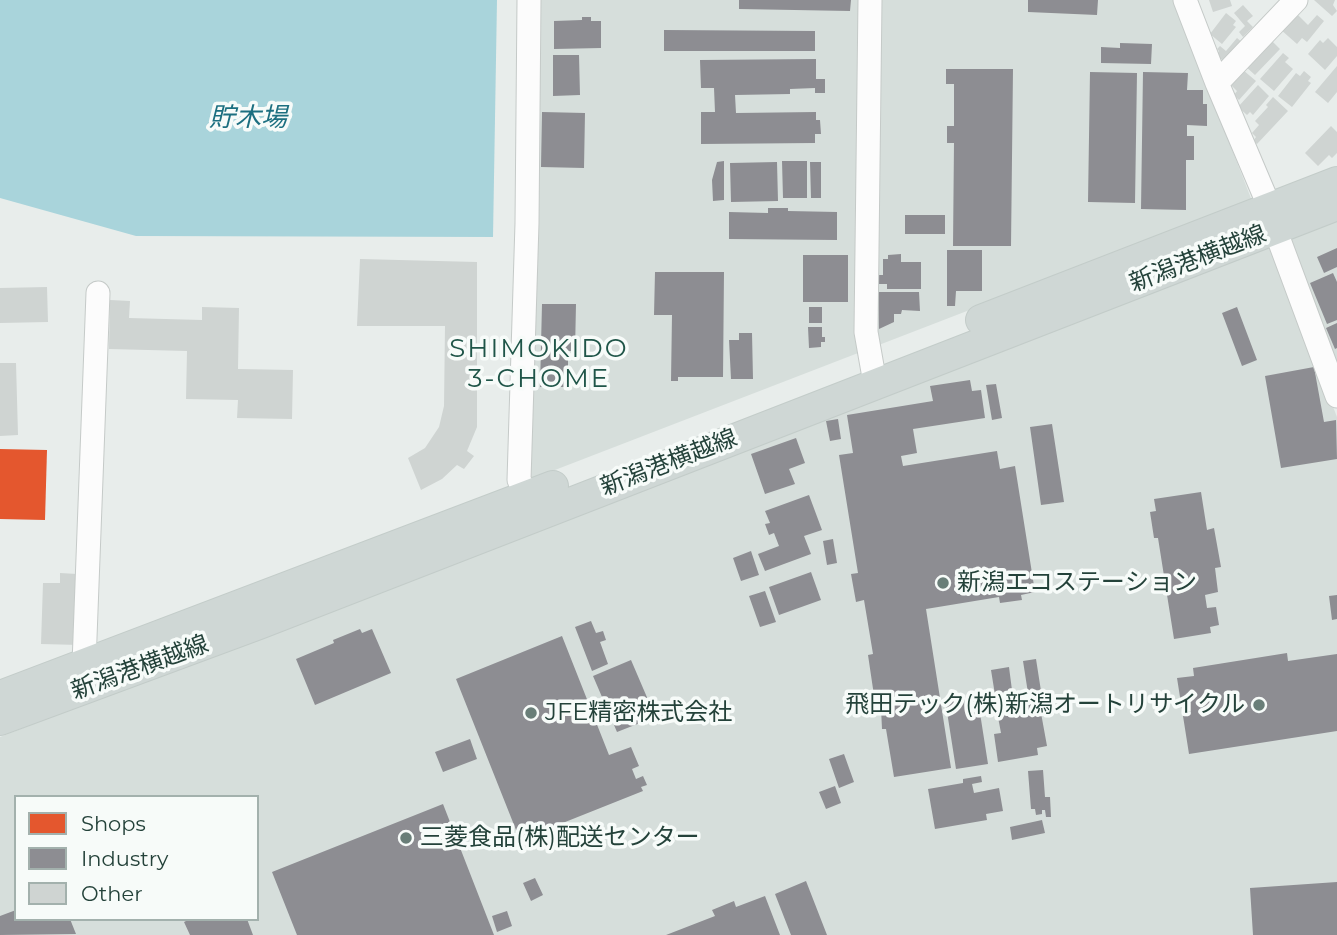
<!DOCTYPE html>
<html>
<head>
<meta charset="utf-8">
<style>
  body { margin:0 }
  #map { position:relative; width:1337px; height:935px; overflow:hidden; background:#e8edeb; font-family:Montserrat,sans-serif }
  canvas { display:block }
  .legend { position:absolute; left:14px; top:795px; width:245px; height:126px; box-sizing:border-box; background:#f7fbf9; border:2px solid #a3b1ad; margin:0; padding:9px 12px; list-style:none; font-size:21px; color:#24423a }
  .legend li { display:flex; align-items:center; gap:14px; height:35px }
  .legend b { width:35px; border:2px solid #a3b1ad }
</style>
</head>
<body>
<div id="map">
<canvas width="1337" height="935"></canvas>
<ul class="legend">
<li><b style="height:19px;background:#e4572e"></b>Shops</li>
<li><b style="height:19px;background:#8d8d92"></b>Industry</li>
<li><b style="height:19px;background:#cfd4d2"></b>Other</li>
</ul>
</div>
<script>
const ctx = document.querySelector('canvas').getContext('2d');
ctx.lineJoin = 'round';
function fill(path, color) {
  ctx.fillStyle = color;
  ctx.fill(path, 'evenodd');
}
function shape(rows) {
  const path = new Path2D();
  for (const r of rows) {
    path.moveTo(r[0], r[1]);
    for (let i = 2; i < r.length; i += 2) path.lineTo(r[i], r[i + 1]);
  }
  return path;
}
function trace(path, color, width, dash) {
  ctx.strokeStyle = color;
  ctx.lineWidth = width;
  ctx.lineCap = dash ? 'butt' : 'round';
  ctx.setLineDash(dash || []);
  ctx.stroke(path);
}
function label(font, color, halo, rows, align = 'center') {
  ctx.font = font + ' Montserrat,"Noto Sans JP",sans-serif';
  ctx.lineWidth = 7;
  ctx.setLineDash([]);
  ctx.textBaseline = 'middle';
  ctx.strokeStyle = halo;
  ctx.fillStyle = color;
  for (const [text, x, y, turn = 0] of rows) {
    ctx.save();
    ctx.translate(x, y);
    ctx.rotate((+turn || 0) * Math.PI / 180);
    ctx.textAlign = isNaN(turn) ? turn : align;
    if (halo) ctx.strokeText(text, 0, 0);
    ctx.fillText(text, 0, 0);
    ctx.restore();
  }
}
const built = shape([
  [521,0,1174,0,1252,201,529,480],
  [1337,216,1337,375,1285,236],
  [1270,245,1337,417,1337,935,0,935,0,737],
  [16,797,257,797,257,919,16,919]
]);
const water = shape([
  [0,0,497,0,493,237,136,236,0,198]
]);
const shops = shape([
  [0,449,47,450,45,520,0,519]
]);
const industry = shape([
  [739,0,851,0,850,11,739,9],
  [1028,0,1098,0,1097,15,1028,12],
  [582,17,591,17,591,21,601,21,601,48,554,49,554,21,582,20],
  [664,30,815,31,815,51,664,51],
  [1120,43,1152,44,1151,64,1101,63,1101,47,1120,48],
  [553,55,579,55,580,95,553,96],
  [816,59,816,79,825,79,825,93,815,93,815,88,790,89,790,94,735,95,736,113,816,112,816,120,820,120,821,134,815,134,815,143,701,144,701,112,715,112,714,88,701,88,700,60],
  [946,69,1013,69,1011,246,953,246,954,143,947,143,947,126,954,126,954,84,946,84],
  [1090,72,1137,73,1135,203,1088,202],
  [1143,72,1188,73,1187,90,1203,90,1203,104,1207,104,1207,126,1187,125,1187,136,1194,136,1194,160,1186,160,1186,210,1141,209],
  [542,112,585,113,584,168,541,167],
  [724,161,724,200,713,201,712,180,717,162],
  [782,161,807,161,807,198,783,198],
  [777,162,778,201,731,202,730,163],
  [810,162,821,162,821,198,811,198],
  [768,208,788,208,788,211,837,212,837,240,729,239,729,212,768,213],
  [905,215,945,215,945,234,905,234],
  [1337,248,1337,267,1324,273,1317,257],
  [947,250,982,250,982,291,956,291,955,306,947,306],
  [901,254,901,262,921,262,921,289,887,289,887,284,878,284,878,275,883,275,883,259,888,259,888,255],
  [803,255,848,255,848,302,803,302],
  [655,272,724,272,723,377,678,377,678,381,671,381,672,315,654,315],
  [1333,273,1337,282,1337,320,1327,324,1310,283],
  [878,292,919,292,920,311,902,310,901,314,894,314,894,322,879,329],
  [542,304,576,304,575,351,568,351,568,387,540,387],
  [809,307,822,307,822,323,809,323],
  [1237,307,1257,360,1242,366,1222,313],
  [1337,323,1337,348,1335,349,1326,328],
  [808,327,822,327,822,337,825,337,825,342,821,342,821,347,809,348],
  [739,333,752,333,753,379,731,379,729,340,739,340],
  [1314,367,1324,422,1336,420,1337,459,1281,468,1265,376],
  [970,380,972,391,981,390,985,418,913,429,917,453,901,456,903,466,997,451,1000,469,1015,466,1035,592,1021,595,1022,600,1000,603,999,597,926,609,951,768,894,777,886,729,882,729,881,708,876,709,868,655,873,654,864,600,856,602,851,574,858,573,839,455,853,453,847,415,933,401,930,386],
  [996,384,1002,418,992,420,986,385],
  [838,419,841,439,830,441,826,421],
  [1052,424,1064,502,1041,505,1030,427],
  [796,438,805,463,789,469,795,484,765,494,751,454],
  [1201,492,1207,530,1214,528,1221,567,1215,568,1218,592,1205,595,1207,608,1216,607,1219,625,1210,627,1211,633,1174,639,1158,538,1154,538,1150,512,1156,511,1154,499],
  [809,495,822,530,804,536,811,554,765,571,758,554,779,546,774,533,769,535,765,524,770,523,765,511],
  [833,539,837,563,827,565,823,541],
  [751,551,759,575,741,581,733,558],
  [811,572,821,600,779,615,769,587],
  [765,591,776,622,760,627,749,596],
  [1337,595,1337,619,1332,620,1329,596],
  [591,621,596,633,603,631,606,640,600,642,608,664,592,671,575,627],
  [360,629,362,633,372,629,391,673,315,705,296,659,334,643,333,640],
  [562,636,609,755,631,747,639,766,632,769,636,779,643,776,647,785,641,787,643,791,520,840,456,679],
  [1287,653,1288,661,1337,654,1337,731,1189,754,1177,678,1194,676,1193,668],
  [1036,659,1041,691,1028,693,1023,661],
  [631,660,652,709,637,715,640,723,617,732,593,676],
  [1009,667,1013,698,996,701,991,670],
  [977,694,988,764,956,769,945,699],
  [1031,700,1033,714,1041,713,1047,746,1037,748,1038,755,998,762,994,734,1001,733,998,717,1006,715,1004,704],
  [470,739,477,759,443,772,435,752],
  [844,754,854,782,839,788,829,759],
  [1043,770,1045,797,1050,797,1051,817,1046,817,1045,810,1042,810,1042,814,1036,815,1035,809,1031,809,1028,771],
  [981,776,982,782,972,784,974,793,999,788,1003,811,986,814,987,820,935,829,928,789,963,783,963,779],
  [835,786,841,803,826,809,819,792],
  [443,804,494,935,297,935,272,872],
  [1042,820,1045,833,1012,840,1010,827],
  [508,827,513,840,501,844,496,832],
  [535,878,543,895,531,901,523,883],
  [806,881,827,935,791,935,775,894],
  [1337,882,1337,935,1253,935,1250,888],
  [765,896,780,935,666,935,715,916,712,910,734,901,736,907],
  [16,910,16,919,70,919,76,934,0,935,0,916],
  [507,911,512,926,497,932,492,916],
  [190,919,247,919,253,935,190,935,184,922]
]);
const building = shape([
  [1209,0,1230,0,1232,6,1213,12],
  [1314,0,1335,0,1333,5,1337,11,1332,16],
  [1243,5,1253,16,1247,21,1253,27,1243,37,1239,32,1245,26,1234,13],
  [1295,12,1308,25,1317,15,1324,21,1307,42,1302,38,1297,44,1280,29],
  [1226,13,1236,21,1233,25,1236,27,1222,44,1210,34],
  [1237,38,1243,43,1226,63,1216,55,1219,51,1217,49,1220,46,1226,51],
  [1328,38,1337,47,1337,56,1325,70,1308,54,1320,40,1323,43],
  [1270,39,1280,49,1255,75,1245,66],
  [1283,53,1289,58,1285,62,1293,69,1274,91,1260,79],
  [1337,66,1337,92,1328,103,1315,92],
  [1243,70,1256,81,1239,100,1234,95,1237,91,1230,84],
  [1304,71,1311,77,1308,81,1311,83,1292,107,1278,96,1296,73,1300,76],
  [1258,85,1269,96,1253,115,1250,112,1247,115,1238,107],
  [1273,97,1288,111,1257,144,1253,141,1256,137,1252,133,1259,125,1255,121,1268,107,1266,105],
  [1331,126,1337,132,1337,153,1332,158,1329,155,1318,166,1305,153],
  [360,259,477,262,477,427,467,451,474,456,464,469,457,465,442,479,421,490,408,458,425,448,439,427,444,406,445,326,357,326],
  [47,287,48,322,0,323,0,288],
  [110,300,130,301,129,318,202,320,202,307,239,308,238,369,293,370,292,419,237,418,238,400,186,399,187,351,109,349],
  [0,363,16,363,18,435,0,436],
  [60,573,77,574,80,645,41,644,43,583,60,583]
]);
const minor = shape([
  [529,0,527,223,519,480,528,496,537,505],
  [870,0,866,332,875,383],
  [1185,0,1217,83,1270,208,1275,229,1337,396],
  [1217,83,1296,0],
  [84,664,98,293]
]);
const major = shape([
  [981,320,1337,182],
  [0,696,553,486],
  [0,720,259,624,1337,205]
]);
const markers = [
  [943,583,7,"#697e78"],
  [1259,705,7,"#697e78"],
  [531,713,7,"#697e78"],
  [406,838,7,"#697e78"]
];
const streetNames = [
  ["新潟港横越線",1198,259,-21],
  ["新潟港横越線",669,463,-21],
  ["新潟港横越線",140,668,-20]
];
const poiNames = [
  ["新潟エコステーション",957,583],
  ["飛田テック(株)新潟オートリサイクル",1245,705,"right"],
  ["JFE精密株式会社",545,713],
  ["三菱食品(株)配送センター",420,838]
];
const waterNames = [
  ["貯木場",248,118]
];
const neighbourhoodNames = [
  ["SHIMOKIDO",539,349],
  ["3-CHOME",539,379]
];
fill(built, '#d6dedb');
fill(water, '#a9d4db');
fill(shops, '#e4572e');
fill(industry, '#8d8d92');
fill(building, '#cfd4d2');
trace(minor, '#c5cac8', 25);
trace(major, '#c3ccc9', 32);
trace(minor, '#fcfcfc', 23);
trace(major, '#cfd7d5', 30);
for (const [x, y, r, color] of markers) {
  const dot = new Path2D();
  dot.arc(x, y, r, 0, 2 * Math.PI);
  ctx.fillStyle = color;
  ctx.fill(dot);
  trace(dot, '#f7fbf9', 2.5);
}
label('24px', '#24423a', '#f7fbf9', streetNames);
label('24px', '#24423a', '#f7fbf9', poiNames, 'left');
label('italic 26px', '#1c6f80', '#f7fbf9', waterNames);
ctx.letterSpacing = '2px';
label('26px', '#1f5548', '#f7fbf9', neighbourhoodNames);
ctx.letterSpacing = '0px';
</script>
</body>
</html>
